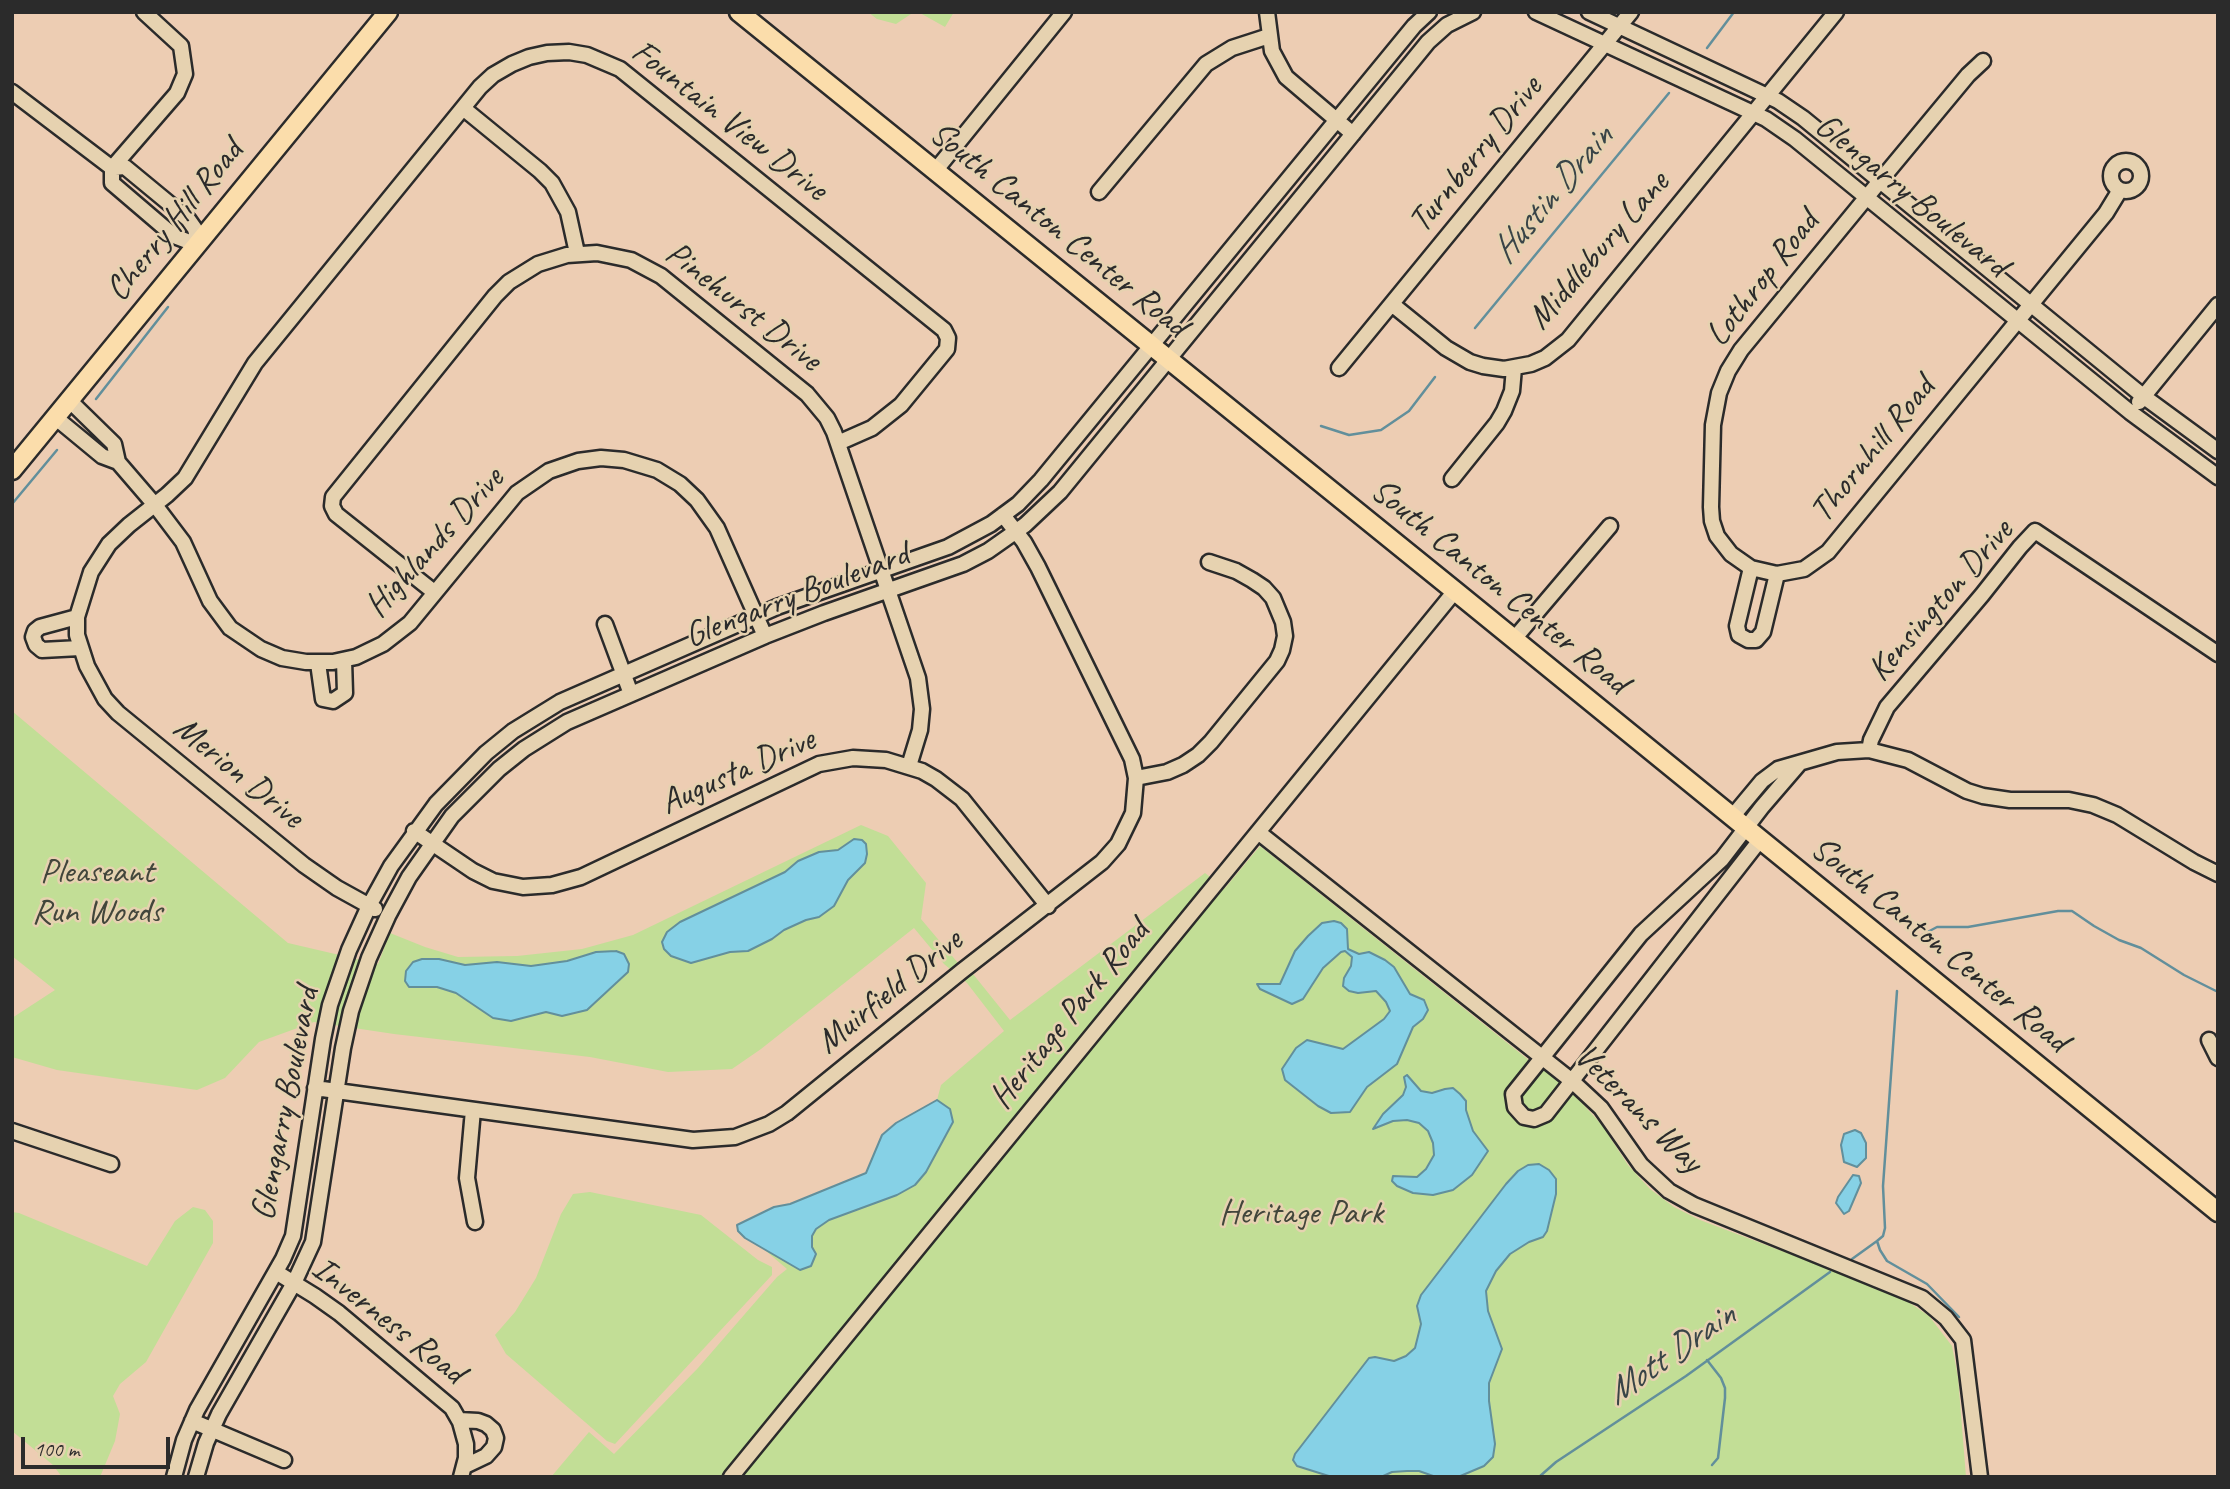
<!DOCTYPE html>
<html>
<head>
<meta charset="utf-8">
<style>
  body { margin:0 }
  #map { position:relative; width:2230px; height:1489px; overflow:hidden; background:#edcdb3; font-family:Caveat,sans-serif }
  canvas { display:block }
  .frame { position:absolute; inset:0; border:14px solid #2b2b2b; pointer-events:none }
  .scale { position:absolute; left:21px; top:1437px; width:149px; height:32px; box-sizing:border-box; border:4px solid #2b2b2b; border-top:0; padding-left:9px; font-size:21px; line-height:24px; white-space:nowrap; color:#2b2b2b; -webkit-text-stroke:5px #e6d2b0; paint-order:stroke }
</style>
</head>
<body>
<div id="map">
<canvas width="2230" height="1489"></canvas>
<div class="frame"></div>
<div class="scale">100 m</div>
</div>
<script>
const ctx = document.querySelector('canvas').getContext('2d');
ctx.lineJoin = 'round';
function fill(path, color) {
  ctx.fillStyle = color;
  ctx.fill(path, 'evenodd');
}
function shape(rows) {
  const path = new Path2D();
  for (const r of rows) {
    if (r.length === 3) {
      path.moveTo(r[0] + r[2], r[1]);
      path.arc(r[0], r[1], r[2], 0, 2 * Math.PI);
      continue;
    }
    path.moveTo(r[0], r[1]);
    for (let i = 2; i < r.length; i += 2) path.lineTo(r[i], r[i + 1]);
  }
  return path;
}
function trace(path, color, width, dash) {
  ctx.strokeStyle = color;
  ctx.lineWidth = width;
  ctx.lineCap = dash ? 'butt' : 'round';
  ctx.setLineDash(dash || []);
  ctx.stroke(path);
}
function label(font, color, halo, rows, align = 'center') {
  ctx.font = font + ' Caveat,sans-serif';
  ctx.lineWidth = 5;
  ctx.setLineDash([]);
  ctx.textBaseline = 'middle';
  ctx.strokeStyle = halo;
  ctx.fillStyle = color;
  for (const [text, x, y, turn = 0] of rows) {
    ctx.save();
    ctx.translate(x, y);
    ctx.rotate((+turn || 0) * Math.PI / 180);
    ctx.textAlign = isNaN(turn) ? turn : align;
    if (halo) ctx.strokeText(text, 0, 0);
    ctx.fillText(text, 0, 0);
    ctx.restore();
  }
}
const green = shape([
  [868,12,954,12,945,27,920,13,914,12,896,24,877,19],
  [12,711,288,943,378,964,390,933,425,947,458,957,517,956,582,949,633,935,861,825,888,836,926,883,921,919,958,963,973,974,1010,1020,1205,873,1225,888,1260,846,1530,1061,1550,1074,1580,1101,1602,1125,1628,1165,1650,1189,1674,1207,1700,1220,1898,1295,1929,1316,1952,1346,1958,1377,1966,1477,551,1477,589,1432,614,1454,698,1368,777,1277,787,1269,759,1245,738,1231,737,1225,774,1207,790,1204,866,1173,882,1135,896,1123,937,1100,941,1085,1004,1031,967,983,944,964,914,928,761,1049,732,1069,668,1072,590,1057,394,1034,314,1022,259,1042,225,1078,197,1090,57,1070,12,1057,12,1018,55,990,12,956],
  [590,1192,701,1215,758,1260,772,1267,772,1275,615,1444,607,1441,506,1354,495,1335,515,1312,536,1278,561,1214,573,1194],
  [193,1207,205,1210,213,1221,213,1243,146,1362,120,1384,113,1396,120,1414,115,1441,100,1477,62,1477,53,1465,12,1431,12,1212,19,1213,147,1266,175,1221]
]);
const water = shape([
  [854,839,862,840,866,844,867,854,865,863,848,880,834,906,819,917,806,920,784,930,772,939,748,951,730,952,691,963,671,956,664,949,662,942,667,932,680,922,785,872,798,861,819,852,838,850,854,839],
  [1334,921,1341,923,1347,929,1348,949,1359,954,1369,952,1385,960,1394,967,1410,994,1424,1000,1428,1010,1423,1019,1413,1027,1397,1064,1367,1087,1350,1112,1331,1113,1318,1106,1285,1080,1282,1069,1296,1048,1307,1040,1343,1049,1384,1019,1390,1011,1386,1002,1376,991,1358,993,1349,991,1343,986,1344,978,1351,966,1352,957,1345,951,1341,952,1323,968,1303,999,1292,1004,1260,989,1257,984,1280,984,1295,951,1308,936,1322,923,1334,921],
  [616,951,624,954,629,964,628,972,587,1010,562,1016,546,1012,511,1021,493,1018,456,993,437,987,409,987,405,981,406,971,413,962,422,959,439,959,465,965,497,962,531,966,567,961,596,952,616,951],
  [1407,1075,1421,1091,1432,1093,1445,1089,1453,1088,1460,1094,1466,1101,1466,1110,1473,1131,1488,1151,1472,1175,1453,1190,1433,1195,1413,1193,1397,1186,1392,1181,1393,1176,1417,1177,1426,1169,1434,1155,1433,1143,1428,1131,1419,1123,1407,1120,1393,1121,1373,1129,1383,1114,1403,1095,1406,1087,1404,1077,1407,1075],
  [937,1100,950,1109,953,1122,926,1172,915,1185,897,1195,829,1220,816,1229,812,1236,812,1247,816,1254,811,1266,800,1270,745,1238,738,1231,737,1225,774,1207,790,1204,866,1173,882,1135,896,1123,937,1100],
  [1855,1130,1861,1133,1866,1143,1866,1158,1857,1167,1844,1162,1841,1145,1844,1134,1855,1130],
  [1539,1164,1549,1170,1556,1179,1556,1194,1547,1231,1543,1237,1529,1242,1510,1254,1496,1271,1486,1291,1488,1311,1502,1349,1489,1383,1489,1401,1495,1444,1493,1457,1484,1466,1458,1477,1436,1477,1419,1471,1407,1471,1392,1472,1381,1477,1332,1477,1297,1466,1293,1460,1295,1454,1369,1358,1375,1357,1394,1361,1406,1356,1415,1348,1421,1324,1417,1306,1421,1295,1506,1184,1518,1171,1528,1165,1539,1164],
  [1853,1175,1859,1176,1861,1183,1849,1211,1844,1214,1836,1203,1838,1197,1853,1175]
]);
const stream = shape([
  [1707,48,1734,12],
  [1475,328,1669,93],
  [96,399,168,307],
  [1321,426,1349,435,1381,430,1409,411,1435,377],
  [12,504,57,450],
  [1922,935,1937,927,1968,927,2058,911,2072,911,2094,926,2119,940,2141,948,2184,975,2218,992],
  [1877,1241,1880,1250,1887,1261,1927,1284,1959,1317],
  [1852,1259,1877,1241,1883,1236,1885,1228,1883,1186,1897,991],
  [1707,1360,1721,1378,1725,1388,1725,1398,1718,1458,1712,1465],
  [1539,1477,1556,1462,1686,1376,1830,1272]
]);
const minor = shape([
  [1267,12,1272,51,1286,77,1353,134],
  [1536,12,1766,119,1795,139,2130,412,2218,477],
  [1589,12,1778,101,1803,118,2143,396,2218,451],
  [1983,61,1968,75,1880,181,1741,350,1728,371,1719,393,1713,425,1711,507,1712,521,1717,536,1731,554,1751,568,1777,574,1804,569,1828,552,2106,213,2120,190],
  [12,92,112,168,125,167,188,219,195,229,198,242,187,241,174,236,112,183,112,168],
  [463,108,540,171,552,183,568,212,577,253],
  [2126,176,15],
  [112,168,177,93,185,74,181,46,144,12],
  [935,171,1064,12],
  [1099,192,1206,64,1232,48,1269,36],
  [1393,305,1446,348,1470,362,1483,366,1504,369,1531,364,1545,358,1568,340,1836,12],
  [1339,368,1631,12],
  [70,401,114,444,118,462],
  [2139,402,2218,305],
  [56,418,102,456,118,462,155,505,183,542,210,601,230,628,261,649,282,658,306,662,333,662,356,657,383,644,410,623,517,493,549,471,578,461,601,458,624,460,657,470,680,484,697,500,717,528,765,636],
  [1452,479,1497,423,1504,411,1512,391,1514,368],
  [1751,568,1737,626,1739,635,1748,640,1756,640,1763,632,1777,574],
  [434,592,336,514,332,506,333,497,495,296,509,282,538,264,567,255,597,253,631,260,661,276,807,394,827,418,834,432,918,678,922,709,920,730,909,766],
  [77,617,40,627,35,631,33,637,36,645,42,650,80,648],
  [605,624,631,694],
  [1514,639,1610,526],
  [318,663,323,699,333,701,345,693,344,660],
  [1869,750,1871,740,1887,707,1982,595,2020,547,2035,531,2218,654],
  [1136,778,1167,772,1183,765,1198,755,1211,742,1277,661,1282,650,1285,636,1283,622,1273,598,1264,588,1252,580,1236,571,1209,562],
  [1732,817,1762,781,1778,769,1837,752,1869,750,1908,760,1967,791,1983,796,2010,800,2069,800,2093,805,2117,815,2194,862,2218,874],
  [414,831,473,871,493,881,523,887,552,885,581,877,819,764,853,758,886,760,922,771,936,779,962,799,1048,906],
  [1258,832,1572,1081,1601,1108,1641,1165,1669,1191,1694,1205,1922,1298,1946,1318,1963,1340,1980,1477],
  [1760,840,1546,1114,1534,1119,1524,1117,1515,1107,1513,1094,1641,934,1722,859,1762,807,1799,764],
  [375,909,337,888,304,865,118,713,105,699,87,666,77,635,77,617,91,572,109,544,129,525,167,495,185,478,255,363,480,87,493,75,512,64,529,57,547,53,569,52,587,55,620,69,944,330,948,338,947,349,901,405,872,428,838,443],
  [2209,1040,2218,1058],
  [315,1088,693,1140,735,1137,769,1124,787,1113,962,971,1102,862,1118,844,1133,813,1136,778,1132,759,1038,567,1024,542,1003,515],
  [473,1110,467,1178,475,1222],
  [12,1131,111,1164],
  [276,1272,315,1296,339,1313,452,1408,460,1422,466,1444,466,1458,461,1477],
  [459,1420,478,1421,486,1424,493,1430,496,1438,494,1447,486,1456,465,1466],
  [192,1421,284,1460],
  [174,1477,184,1440,197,1410,283,1259,293,1236,323,1039,330,1005,349,950,369,906,391,866,436,804,486,753,513,731,560,702,777,607,948,547,991,524,1018,504,1041,480,1414,26,1429,12],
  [196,1477,206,1443,219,1414,294,1283,313,1242,343,1048,351,1011,369,958,388,916,409,877,452,816,499,769,524,749,567,722,765,636,824,613,963,564,988,551,1025,525,1060,492,1428,42,1447,25,1473,12],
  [731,1477,1455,591]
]);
const major = shape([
  [739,12,1455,591,2218,1212],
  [12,470,388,12]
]);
const streetNames = [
  ["Fountain View Drive",729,121,38],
  ["Turnberry Drive",1476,155,-51],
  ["Glengarry Boulevard",1911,196,39],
  ["Cherry Hill Road",175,221,-51],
  ["South Canton Center Road",1058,230,39],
  ["Middlebury Lane",1599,251,-49],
  ["Lothrop Road",1763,279,-52],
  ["Pinehurst Drive",743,307,38],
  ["Thornhill Road",1873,450,-51],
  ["Highlands Drive",435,543,-48],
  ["South Canton Center Road",1499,587,39],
  ["Glengarry Boulevard",797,596,-21],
  ["Kensington Drive",1941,601,-49],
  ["Augusta Drive",738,772,-24],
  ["Merion Drive",238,773,39],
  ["South Canton Center Road",1939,945,39],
  ["Muirfield Drive",890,992,-39],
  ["Heritage Park Road",1070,1015,-51],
  ["Glengarry Boulevard",286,1104,-79],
  ["Veterans Way",1638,1109,45],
  ["Inverness Road",388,1321,38]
];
const parkNames = [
  ["Pleaseant",97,873],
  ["Run Woods",97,913],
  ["Heritage Park",1301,1214]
];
const waterNames = [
  ["Hustin Drain",1553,195,-50],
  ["Mott Drain",1671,1355,-35]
];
fill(green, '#c2de96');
fill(water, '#86d1e6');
trace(water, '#628f9b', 2);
trace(stream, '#628f9b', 2.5);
trace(minor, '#2b2b2b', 19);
trace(major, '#2b2b2b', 23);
trace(minor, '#e6d2b0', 14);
trace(major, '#fbddab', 18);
label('35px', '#2b2b2b', '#e6d2b0', streetNames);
label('35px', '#42463b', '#e6d2b0', parkNames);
label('italic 37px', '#394447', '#e6d2b0', waterNames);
</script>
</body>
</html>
